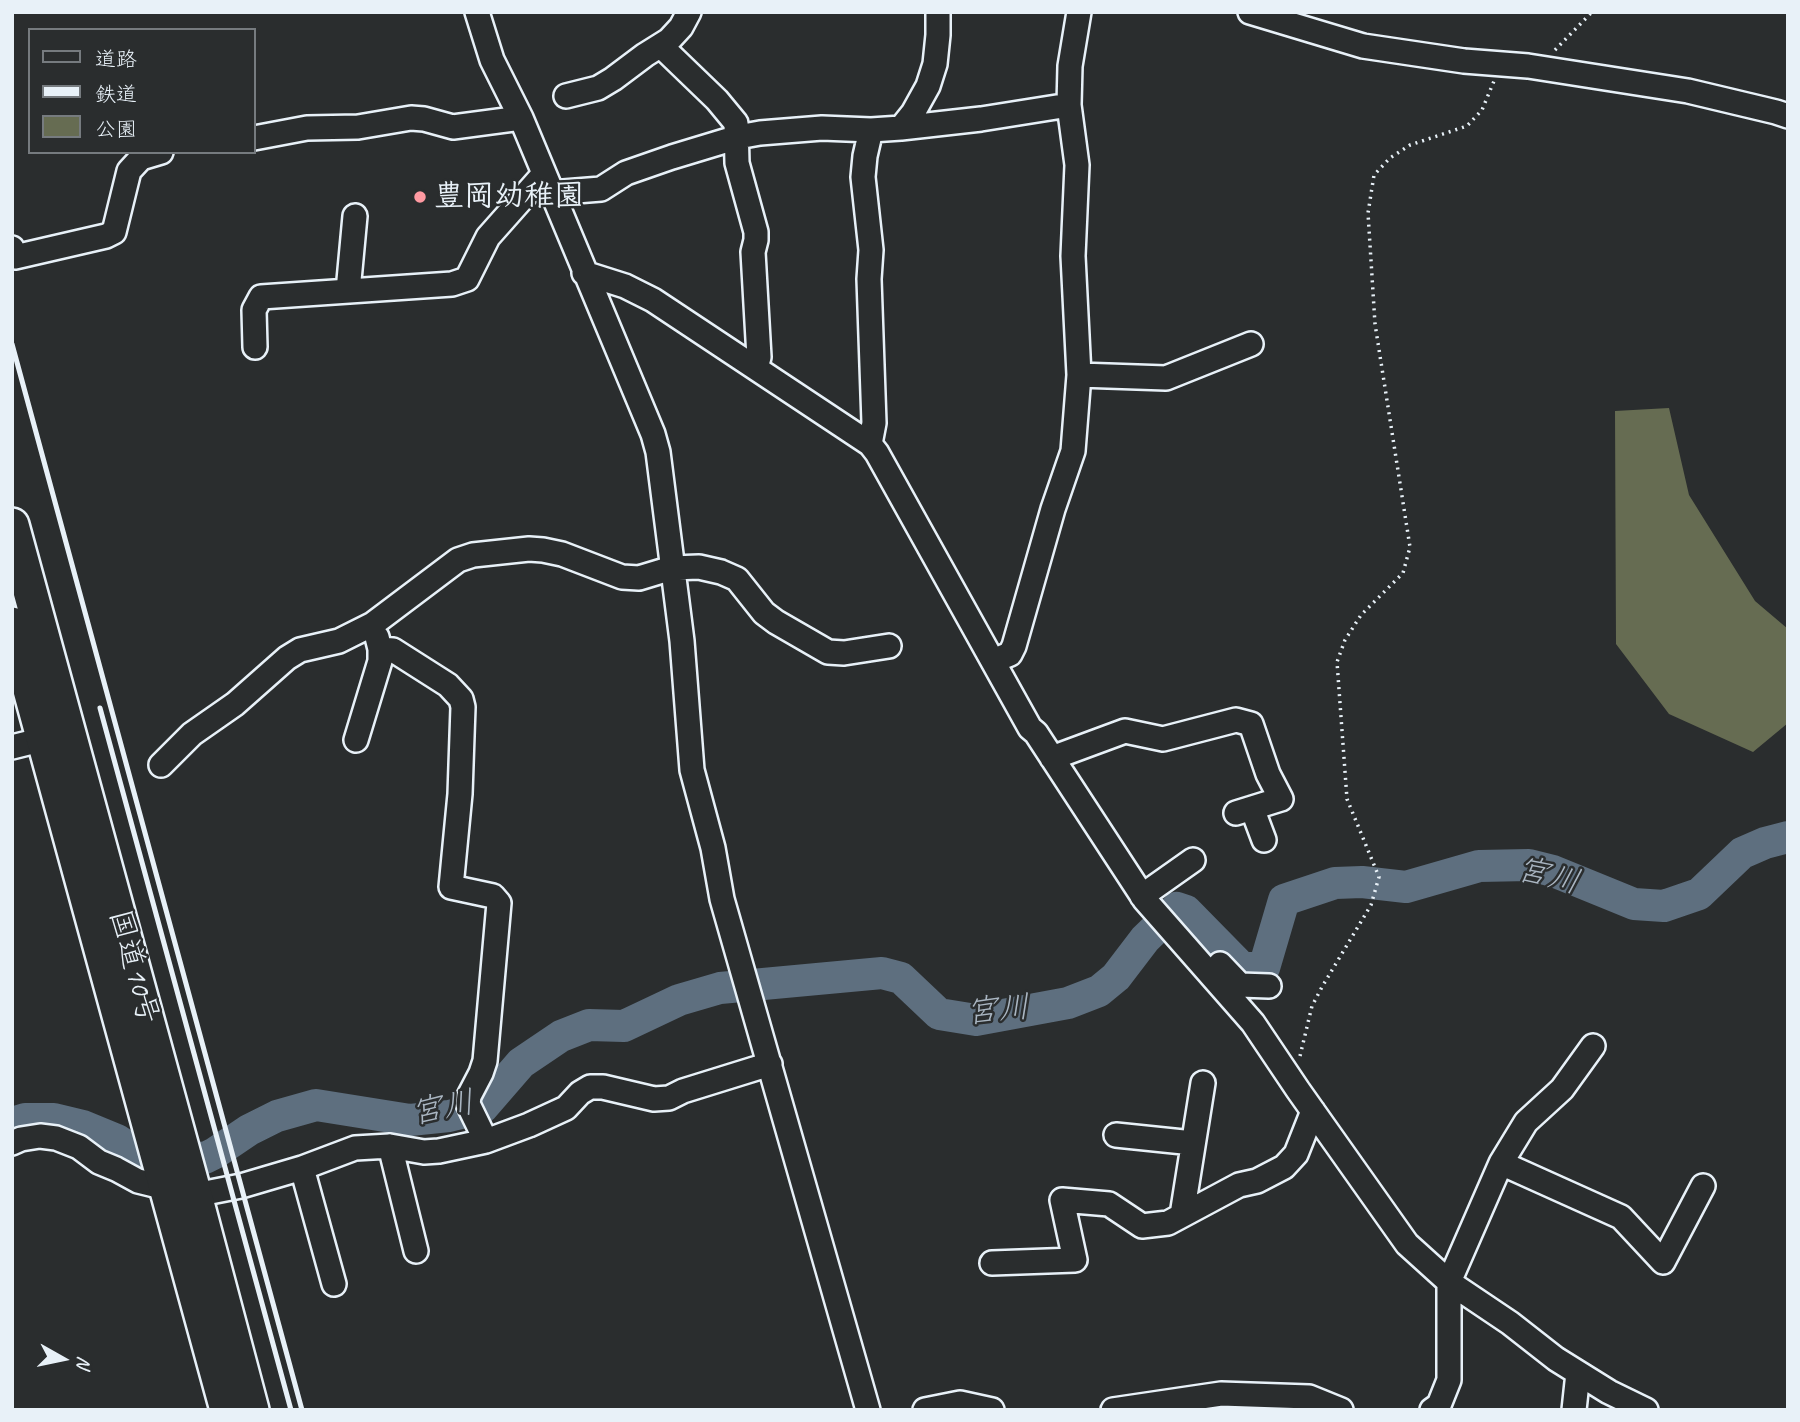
<!DOCTYPE html>
<html>
<head>
<meta charset="utf-8">
<style>
  body { margin:0 }
  #map { position:relative; width:1800px; height:1422px; overflow:hidden; background:#2a2d2e; font-family:Caveat,"Klee One",sans-serif }
  canvas { display:block }
  .frame { position:absolute; inset:0; border:14px solid #e8f1f8; pointer-events:none }
  .legend { position:absolute; left:28px; top:28px; width:228px; height:126px; box-sizing:border-box; background:#2a2d2e; border:2px solid #767b7f; margin:0; padding:9px 12px; list-style:none; font-size:21px; color:#e8f1f8 }
  .legend li { display:flex; align-items:center; gap:14px; height:35px }
  .legend b { width:35px; border:2px solid #767b7f }
  .north { position:absolute; left:28px; top:1324px; width:70px; height:70px; -webkit-text-stroke:5px #2a2d2e; paint-order:stroke; rotate:99deg; font-size:19px; font-weight:700; line-height:28px; text-align:center; color:#e8f1f8 }
  .north::after { content:''; display:block; margin:auto; width:24px; height:32px; background:#e8f1f8; clip-path:polygon(50% 0,100% 100%,50% 72%,0 100%) }
</style>
</head>
<body>
<div id="map">
<canvas width="1800" height="1422"></canvas>
<div class="frame"></div>
<ul class="legend">
<li><b style="height:9px;background:#2a2d2e"></b>道路</li>
<li><b style="height:9px;background:#e8f1f8"></b>鉄道</li>
<li><b style="height:19px;background:#666c52"></b>公園</li>
</ul>
<div class="north">N</div>
</div>
<script>
const ctx = document.querySelector('canvas').getContext('2d');
ctx.lineJoin = 'round';
function fill(path, color) {
  ctx.fillStyle = color;
  ctx.fill(path, 'evenodd');
}
function shape(rows) {
  const path = new Path2D();
  for (const r of rows) {
    path.moveTo(r[0], r[1]);
    for (let i = 2; i < r.length; i += 2) path.lineTo(r[i], r[i + 1]);
  }
  return path;
}
function trace(path, color, width, dash) {
  ctx.strokeStyle = color;
  ctx.lineWidth = width;
  ctx.lineCap = dash ? 'butt' : 'round';
  ctx.setLineDash(dash || []);
  ctx.stroke(path);
}
function label(font, color, halo, rows, align = 'center') {
  ctx.font = font + ' Caveat,"Klee One",sans-serif';
  ctx.lineWidth = 5;
  ctx.setLineDash([]);
  ctx.textBaseline = 'middle';
  ctx.strokeStyle = halo;
  ctx.fillStyle = color;
  for (const [text, x, y, turn = 0] of rows) {
    ctx.save();
    ctx.translate(x, y);
    ctx.rotate((+turn || 0) * Math.PI / 180);
    ctx.textAlign = isNaN(turn) ? turn : align;
    if (halo) ctx.strokeText(text, 0, 0);
    ctx.fillText(text, 0, 0);
    ctx.restore();
  }
}
const green = shape([
  [1669,408,1689,495,1755,601,1788,629,1788,723,1753,752,1669,714,1616,644,1615,411]
]);
const river = shape([
  [12,1123,25,1119,54,1119,83,1126,117,1140,136,1153,205,1158,215,1153,249,1130,277,1116,316,1105,410,1120,449,1116,482,1108,521,1063,561,1036,589,1025,624,1026,679,1000,720,988,882,973,901,978,939,1014,976,1020,1068,1003,1099,991,1116,977,1145,939,1177,908,1186,911,1242,968,1264,968,1284,900,1335,883,1362,882,1406,887,1479,866,1529,865,1553,871,1634,904,1664,906,1699,894,1742,853,1765,843,1788,837]
]);
const path = shape([
  [1555,50,1592,12],
  [1300,1056,1312,1006,1322,987,1371,905,1379,877,1347,799,1337,662,1345,640,1361,615,1403,573,1410,547,1375,324,1368,213,1374,175,1390,158,1410,145,1467,126,1482,110,1494,81]
]);
const minor = shape([
  [477,12,492,60,521,118,653,434,658,452,682,641,692,770,713,848,722,899,868,1410],
  [1250,12,1363,46,1464,61,1528,66,1688,91,1776,112,1788,116],
  [661,46,717,100,736,123,737,163,756,232,756,240,753,252,759,357,756,368],
  [566,96,598,88,613,79,645,55,669,40,681,27,689,12],
  [901,128,913,113,928,86,935,64,938,35,938,12],
  [254,138,307,128,358,127,411,118,424,119,453,127,521,118],
  [551,193,601,189,626,173,672,157,738,137,760,133,822,128,871,130,901,128,981,119,1069,105],
  [12,248,15,257,106,236,114,232,129,171,141,158,161,152],
  [584,273,625,286,653,300,870,444,877,453,1030,728,1036,733,1145,900,1253,1023,1298,1090,1407,1244,1449,1282,1510,1323,1556,1359,1609,1392,1646,1410],
  [348,291,355,216],
  [255,347,254,310,261,297,452,284,467,279,488,237,543,175],
  [1079,375,1166,378,1251,344],
  [870,444,874,423,869,279,871,250,863,177,865,156,871,130],
  [380,649,393,650,448,685,461,699,463,707,460,794,451,887,493,896,499,903,485,1061,481,1073,469,1096,468,1104,486,1141],
  [993,661,1010,654,1014,646,1053,509,1073,451,1079,375,1073,256,1077,165,1069,105,1070,66,1079,12],
  [356,740,380,661,380,649,377,637],
  [12,747,56,736],
  [1052,758,1125,731,1163,739,1236,720,1251,724,1268,774,1281,799,1236,813],
  [161,765,192,734,235,704,287,658,300,650,339,641,373,624,458,560,473,555,529,549,543,550,562,554,622,577,639,578,672,568,699,567,721,572,737,579,764,613,776,622,828,652,844,653,889,646],
  [1252,808,1264,840],
  [1142,896,1193,860],
  [1220,964,1240,985,1269,986],
  [1116,1135,1193,1143],
  [12,1143,21,1139,40,1136,56,1138,79,1147,99,1162,116,1169,138,1181,195,1195,241,1186,302,1168,355,1148,390,1146,424,1152,439,1151,486,1141,529,1125,566,1108,580,1093,590,1087,603,1087,654,1099,669,1098,683,1091,770,1064],
  [390,1146,416,1251],
  [1501,1163,1526,1122,1562,1089,1593,1046],
  [302,1168,334,1284],
  [1182,1215,1203,1083],
  [992,1263,1075,1260,1062,1200,1109,1204,1142,1226,1168,1223,1239,1185,1257,1181,1284,1167,1296,1154,1313,1111],
  [925,1410,960,1403,992,1410],
  [1113,1410,1221,1394,1309,1397,1341,1410],
  [1432,1410,1439,1405,1449,1380,1449,1282,1501,1163,1621,1217,1663,1262,1703,1186],
  [1574,1410,1578,1373]
]);
const highway = shape([
  [12,525,195,1195,252,1410],
  [12,624,227,1410]
]);
const rail = shape([
  [12,344,302,1410],
  [100,708,291,1410]
]);
const markers = [
  [420,197,7,"#ff9aa2"]
];
const poiNames = [
  ["豊岡幼稚園",434,197]
];
const streetNames = [
  ["国道10号",133,967,75]
];
const waterNames = [
  ["宮川",1548,877,14],
  ["宮川",998,1011,-5],
  ["宮川",443,1109,-11]
];
fill(green, '#666c52');
trace(river, '#5e6f7f', 32);
trace(minor, '#e8f1f8', 28);
trace(highway, '#e8f1f8', 38);
trace(path, '#e8f1f8', 3.5, [2, 5]);
trace(minor, '#2a2d2e', 23);
trace(highway, '#2a2d2e', 33);
trace(rail, '#e8f1f8', 5);
for (const [x, y, r, color] of markers) {
  const dot = new Path2D();
  dot.arc(x, y, r, 0, 2 * Math.PI);
  ctx.fillStyle = color;
  ctx.fill(dot);
  trace(dot, '#2a2d2e', 2.5);
}
label('bold 30px', '#e8f1f8', '#2a2d2e', poiNames, 'left');
label('30px', '#e8f1f8', '#2a2d2e', streetNames);
label('italic 32px', '#aab6c2', '#2a2d2e', waterNames);
</script>
</body>
</html>
